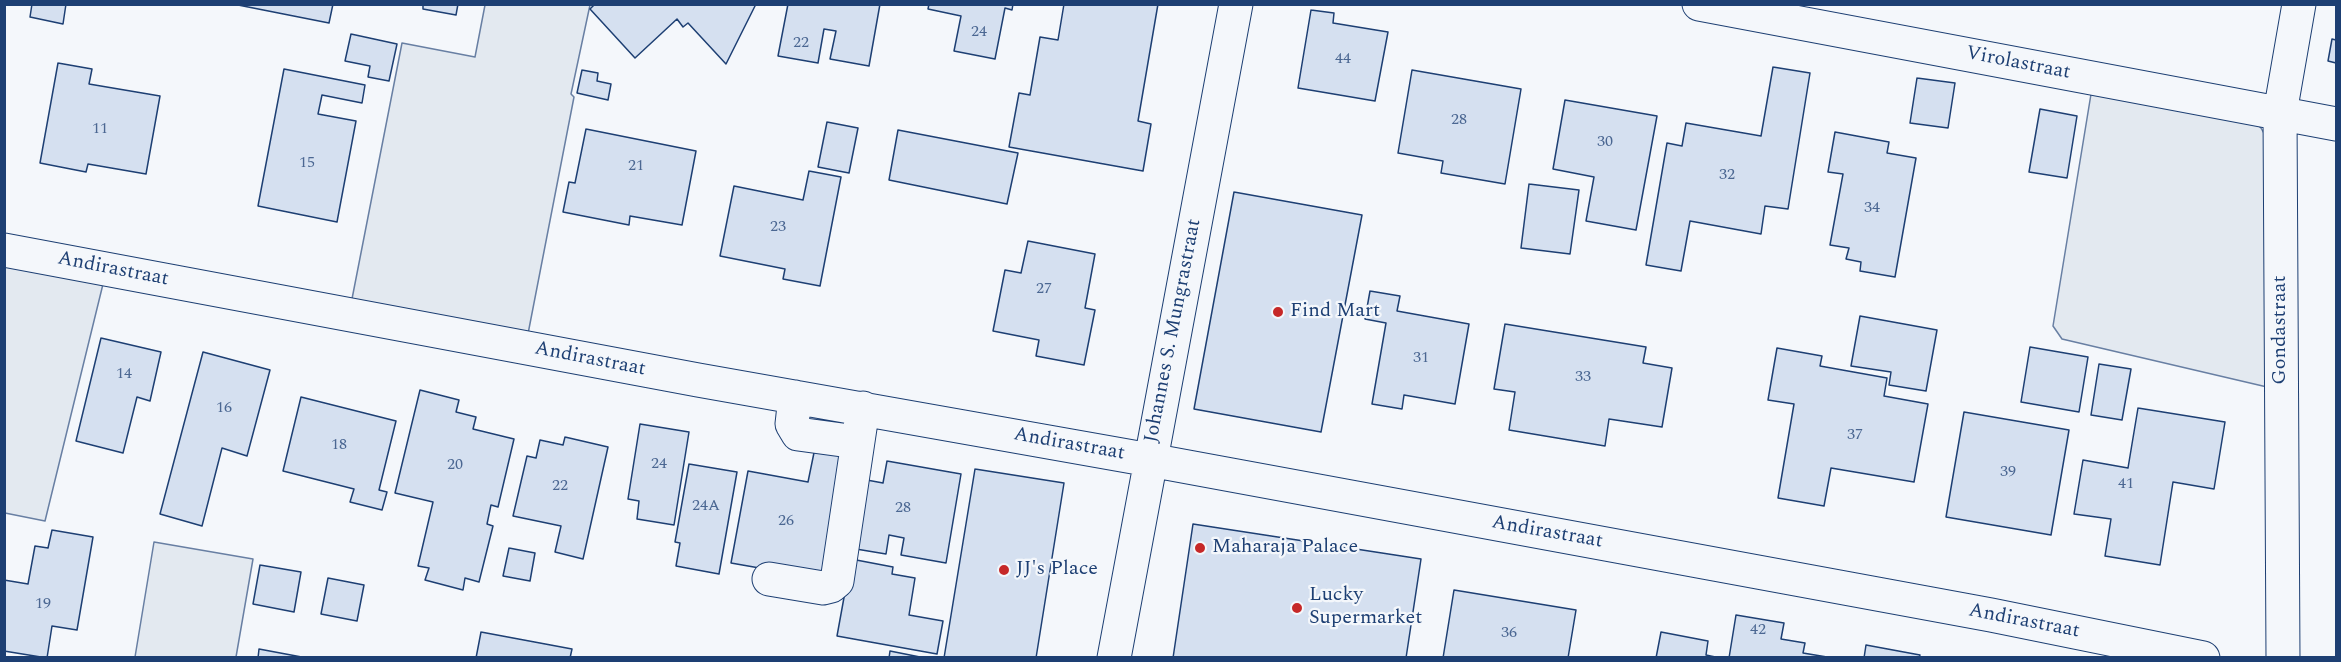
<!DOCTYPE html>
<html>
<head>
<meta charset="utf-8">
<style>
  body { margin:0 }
  #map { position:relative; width:2341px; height:662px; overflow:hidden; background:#f4f7fb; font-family:Spectral,serif }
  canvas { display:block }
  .frame { position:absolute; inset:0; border:6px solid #1d3f73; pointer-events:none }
</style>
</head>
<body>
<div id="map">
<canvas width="2341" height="662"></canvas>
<div class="frame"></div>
</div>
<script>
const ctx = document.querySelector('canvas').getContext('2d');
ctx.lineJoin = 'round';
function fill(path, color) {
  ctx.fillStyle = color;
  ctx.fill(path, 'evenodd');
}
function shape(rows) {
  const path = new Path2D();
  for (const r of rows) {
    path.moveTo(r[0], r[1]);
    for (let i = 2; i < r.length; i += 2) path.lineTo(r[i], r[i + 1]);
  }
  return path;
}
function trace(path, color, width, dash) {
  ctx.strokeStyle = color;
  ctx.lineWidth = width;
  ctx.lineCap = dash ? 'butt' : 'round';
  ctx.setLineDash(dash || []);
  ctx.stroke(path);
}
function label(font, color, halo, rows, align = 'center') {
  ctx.font = font + ' Spectral,serif';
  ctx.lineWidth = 4.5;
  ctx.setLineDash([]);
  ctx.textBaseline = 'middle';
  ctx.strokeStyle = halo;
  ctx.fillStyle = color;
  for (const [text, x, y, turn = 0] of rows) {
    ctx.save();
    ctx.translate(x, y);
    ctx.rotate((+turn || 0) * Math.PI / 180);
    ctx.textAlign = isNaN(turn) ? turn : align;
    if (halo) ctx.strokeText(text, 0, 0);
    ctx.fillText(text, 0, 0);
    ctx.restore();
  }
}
const green = shape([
  [485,5,590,5,571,94,574,97,527,339,351,304,402,43,475,57,485,5],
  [2092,88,2254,122,2261,128,2266,137,2267,387,2062,339,2053,326,2092,88],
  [4,262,104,280,45,521,5,513,4,262],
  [154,542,253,559,236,657,135,657,154,542]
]);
const building = shape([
  [32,4,66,4,63,24,30,17,32,4],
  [233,4,333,4,329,23,233,4],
  [423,4,458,4,456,15,423,9,423,4],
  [595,4,756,4,726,64,688,23,683,27,677,19,635,58,590,9,595,4],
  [788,4,880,4,869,66,830,59,836,31,824,29,818,63,778,56,788,4],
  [929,4,1013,4,1012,10,1005,8,995,59,954,51,961,16,928,9,929,4],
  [1064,4,1158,4,1138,121,1151,124,1143,171,1009,147,1019,93,1030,95,1040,37,1058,40,1064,4],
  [1311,10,1334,13,1333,23,1388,32,1375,101,1298,88,1311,10],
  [351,34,397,44,389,81,368,77,370,66,345,61,351,34],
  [2332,39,2336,40,2336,63,2328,61,2332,39],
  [58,63,92,69,89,84,160,96,146,174,88,164,86,172,40,163,58,63],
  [1773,67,1810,73,1788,209,1765,206,1761,234,1690,221,1681,271,1646,265,1667,143,1682,146,1686,123,1761,136,1773,67],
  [284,69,365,85,362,103,322,95,318,114,356,121,337,222,258,206,284,69],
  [582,70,598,73,597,81,611,84,608,100,577,93,582,70],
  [1412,70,1521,89,1505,184,1441,173,1443,161,1398,153,1412,70],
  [1917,78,1955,83,1948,128,1910,123,1917,78],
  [1565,100,1657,116,1636,230,1586,221,1594,177,1553,169,1565,100],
  [2040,109,2077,116,2067,178,2029,172,2040,109],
  [827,122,858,128,849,173,818,167,827,122],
  [586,129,696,151,682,225,630,216,629,225,563,212,569,182,575,183,586,129],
  [898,130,1018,153,1007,204,889,180,898,130],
  [1835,132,1889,142,1887,153,1916,158,1895,277,1860,271,1861,262,1846,259,1849,248,1830,245,1843,174,1828,172,1835,132],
  [809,171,841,177,820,286,783,279,785,269,720,256,734,186,803,200,809,171],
  [1529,184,1579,190,1570,254,1521,248,1529,184],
  [1234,192,1362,215,1321,432,1194,409,1234,192],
  [1028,241,1095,254,1085,308,1095,310,1084,365,1036,356,1039,340,993,331,1005,270,1021,273,1028,241],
  [1370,291,1400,296,1397,311,1469,324,1455,404,1404,395,1402,409,1372,404,1386,323,1365,319,1370,291],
  [1860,316,1937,330,1926,391,1889,385,1891,372,1851,366,1860,316],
  [1505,324,1646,347,1643,363,1672,368,1662,427,1609,419,1605,446,1509,430,1515,392,1494,389,1505,324],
  [101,338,161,352,150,401,137,397,123,453,76,441,101,338],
  [2030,347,2088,357,2079,412,2021,402,2030,347],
  [1777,348,1822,356,1820,366,1887,378,1884,396,1928,404,1914,482,1831,468,1824,506,1778,498,1794,404,1768,400,1777,348],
  [203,352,270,370,247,456,222,448,202,526,160,514,203,352],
  [2099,364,2131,369,2122,420,2091,415,2099,364],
  [420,390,459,400,456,412,476,417,473,429,514,439,498,507,491,505,487,524,493,526,479,582,465,578,463,590,425,580,429,568,418,566,433,502,395,493,420,390],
  [301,397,396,421,379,490,387,492,382,510,350,502,354,489,283,471,301,397],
  [2138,408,2225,422,2214,489,2173,482,2160,565,2105,556,2111,519,2074,514,2083,460,2128,468,2138,408],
  [1964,412,2069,430,2051,535,1946,517,1964,412],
  [640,424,689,432,674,525,637,519,639,501,628,499,640,424],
  [565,437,608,447,583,559,555,552,561,526,513,516,527,456,536,458,540,440,563,445,565,437],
  [817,438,847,444,822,579,731,563,748,471,808,482,817,438],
  [887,461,961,474,946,563,901,555,904,538,889,535,886,554,844,547,856,478,883,483,887,461],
  [689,464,737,472,719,574,676,566,680,543,675,542,689,464],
  [975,469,1064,483,1036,658,944,658,975,469],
  [1193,524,1421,559,1406,658,1173,658,1193,524],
  [52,530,93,537,77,630,52,626,47,658,4,651,4,580,28,584,35,546,48,548,52,530],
  [509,548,535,553,530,581,503,576,509,548],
  [851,559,893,567,892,574,915,578,909,615,943,621,937,654,837,636,851,559],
  [260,565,301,572,294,612,253,604,260,565],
  [328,578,364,585,357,621,321,614,328,578],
  [1454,590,1576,610,1568,658,1443,658,1454,590],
  [1736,615,1784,623,1781,639,1805,643,1803,653,1833,658,1729,658,1736,615],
  [481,632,572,649,570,658,476,658,481,632],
  [1661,632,1708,641,1706,655,1720,658,1656,658,1661,632],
  [1866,645,1920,655,1919,658,1864,658,1866,645],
  [259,649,307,658,258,658,259,649],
  [890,651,920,657,919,658,889,658,890,651]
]);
const minor = shape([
  [1699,4,2336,124],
  [4,250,698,380,1150,460,1991,615,2203,658],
  [795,397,792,424,798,434,857,442],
  [769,579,823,588,831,586,837,581,863,408],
  [1114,658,1236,4],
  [2283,658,2280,113,2299,4]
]);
const markers = [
  [1278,312,6,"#c62828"],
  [1200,548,6,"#c62828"],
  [1004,570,6,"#c62828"],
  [1297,608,6,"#c62828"]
];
const numberNames = [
  ["24",979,33],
  ["22",801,44],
  ["44",1343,60],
  ["28",1459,121],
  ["11",100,130],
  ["30",1605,143],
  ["15",307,164],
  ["21",636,167],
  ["32",1727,176],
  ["34",1872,209],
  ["23",778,228],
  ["27",1044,290],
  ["31",1421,359],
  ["14",124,375],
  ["33",1583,378],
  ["16",224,409],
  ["37",1855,436],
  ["18",339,446],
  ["24",659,465],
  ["20",455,466],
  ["39",2008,473],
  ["41",2126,485],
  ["22",560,487],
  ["24A",706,507],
  ["28",903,509],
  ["26",786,522],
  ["19",43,605],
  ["42",1758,631],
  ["36",1509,634]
];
const streetNames = [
  ["Virolastraat",2018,64,11],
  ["Andirastraat",113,270,11],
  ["Gondastraat",2281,330,-90],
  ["Johannes S. Mungrastraat",1174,331,-79],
  ["Andirastraat",590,360,11],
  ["Andirastraat",1069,445,10],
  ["Andirastraat",1547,533,10],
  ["Andirastraat",2024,622,11]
];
const poiNames = [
  ["Find Mart",1290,312],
  ["Maharaja Palace",1212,548],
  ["JJ's Place",1016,570],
  ["Lucky",1309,596],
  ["Supermarket",1309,619]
];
fill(green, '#e3e9f0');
trace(green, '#687fa3', 1.5);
fill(building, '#d5e0f0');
trace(building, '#1d3f73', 1.5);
trace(minor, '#1d3f73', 35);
trace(minor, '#f4f7fb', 33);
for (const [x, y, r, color] of markers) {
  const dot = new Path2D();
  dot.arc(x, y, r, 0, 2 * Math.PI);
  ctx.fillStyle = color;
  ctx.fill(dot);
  trace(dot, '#f4f7fb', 2);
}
label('16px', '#4b6792', null, numberNames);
label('20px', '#1d3f73', '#f4f7fb', streetNames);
label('20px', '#1d3f73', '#f4f7fb', poiNames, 'left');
</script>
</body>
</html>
